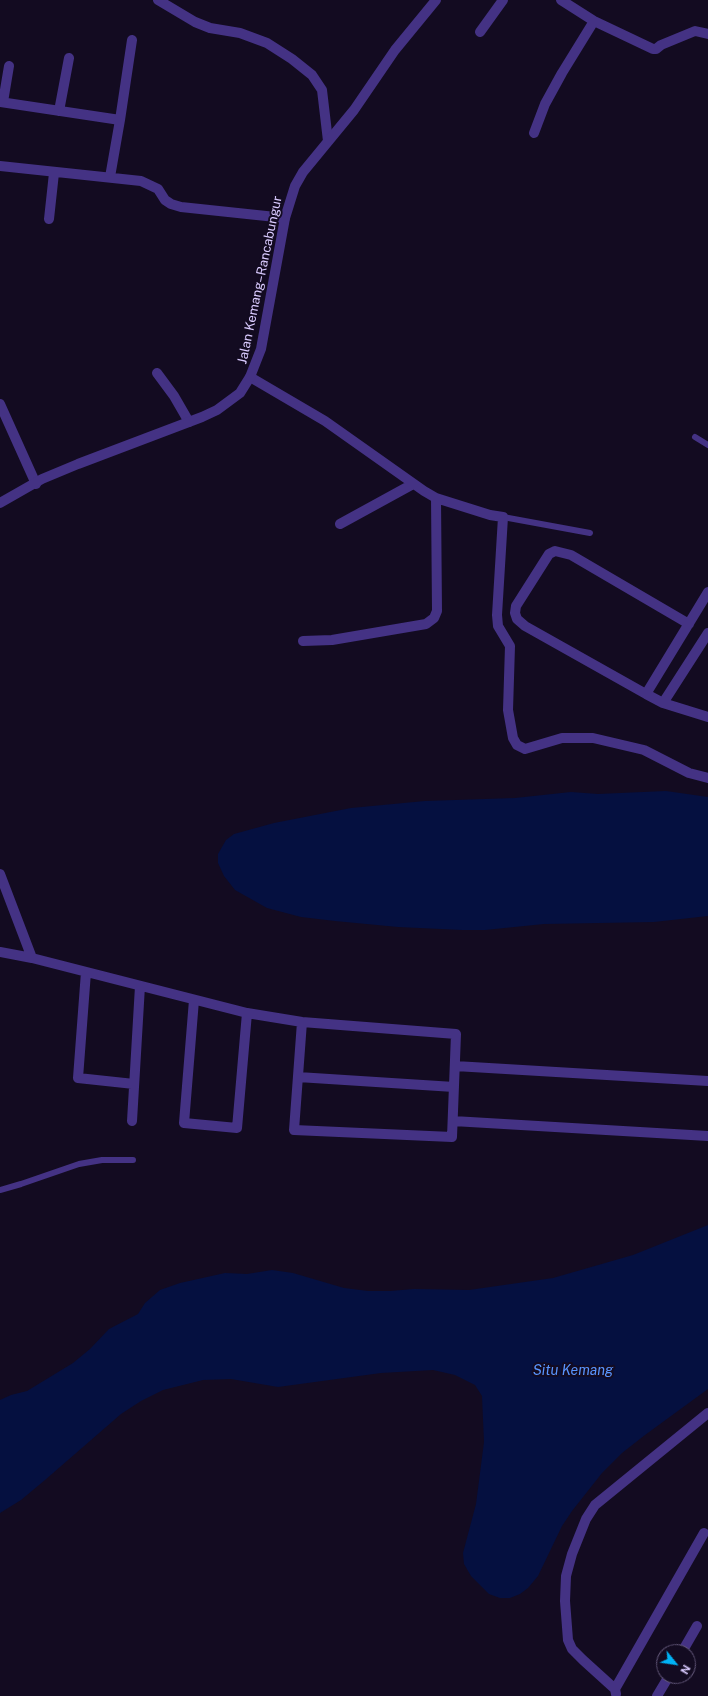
<!DOCTYPE html>
<html>
<head>
<meta charset="utf-8">
<style>
  body { margin:0 }
  #map { position:relative; width:708px; height:1696px; overflow:hidden; background:#130b21; font-family:"Public Sans",sans-serif }
  canvas { display:block }
  .north { position:absolute; left:656px; top:1644px; width:40px; height:40px; box-sizing:border-box; background:#130b21; border:1px solid #63587a; border-radius:50%; rotate:120deg; font-size:11px; font-weight:700; line-height:16px; text-align:center; color:#dacbff }
  .north::after { content:''; display:block; margin:auto; width:14px; height:18px; background:#00b3f6; clip-path:polygon(50% 0,100% 100%,50% 72%,0 100%) }
</style>
</head>
<body>
<div id="map">
<canvas width="708" height="1696"></canvas>
<div class="north">N</div>
</div>
<script>
const ctx = document.querySelector('canvas').getContext('2d');
ctx.lineJoin = 'round';
function fill(path, color) {
  ctx.fillStyle = color;
  ctx.fill(path, 'evenodd');
}
function shape(rows) {
  const path = new Path2D();
  for (const r of rows) {
    path.moveTo(r[0], r[1]);
    for (let i = 2; i < r.length; i += 2) path.lineTo(r[i], r[i + 1]);
  }
  return path;
}
function trace(path, color, width, dash) {
  ctx.strokeStyle = color;
  ctx.lineWidth = width;
  ctx.lineCap = dash ? 'butt' : 'round';
  ctx.setLineDash(dash || []);
  ctx.stroke(path);
}
function label(font, color, halo, rows, align = 'center') {
  ctx.font = font + ' "Public Sans",sans-serif';
  ctx.lineWidth = 4;
  ctx.setLineDash([]);
  ctx.textBaseline = 'middle';
  ctx.strokeStyle = halo;
  ctx.fillStyle = color;
  for (const [text, x, y, turn = 0] of rows) {
    ctx.save();
    ctx.translate(x, y);
    ctx.rotate((+turn || 0) * Math.PI / 180);
    ctx.textAlign = isNaN(turn) ? turn : align;
    if (halo) ctx.strokeText(text, 0, 0);
    ctx.fillText(text, 0, 0);
    ctx.restore();
  }
}
const water = shape([
  [666,791,708,797,708,916,654,922,544,924,485,930,462,930,398,927,335,921,301,917,267,908,235,890,224,876,218,863,218,854,226,840,234,834,274,823,351,808,425,801,515,798,571,792,598,794],
  [708,1225,708,1389,645,1435,622,1453,602,1473,572,1511,562,1526,538,1576,528,1588,520,1594,510,1598,500,1598,489,1594,471,1576,464,1564,463,1553,476,1504,484,1442,482,1396,475,1385,455,1375,433,1370,381,1373,278,1387,231,1379,203,1380,163,1390,141,1401,121,1414,45,1480,21,1500,0,1513,0,1400,11,1395,27,1391,73,1363,90,1349,109,1329,138,1314,145,1303,160,1290,180,1283,225,1273,247,1274,272,1270,293,1273,344,1288,368,1291,390,1291,414,1289,469,1290,553,1278,633,1255]
]);
const service = shape([
  [695,437,708,445],
  [503,517,590,533],
  [0,1190,21,1184,79,1164,102,1160,133,1160]
]);
const minor = shape([
  [158,0,195,22,210,28,240,33,267,43,292,59,312,75,322,90,328,141],
  [561,0,594,21,653,49,656,49,661,45,695,31,708,34],
  [480,32,503,0],
  [0,102,120,120,110,177],
  [3,102,9,66],
  [59,111,69,58],
  [120,120,132,40],
  [534,133,545,104,562,73,594,21],
  [0,166,141,181,158,189,165,200,171,204,181,207,285,218],
  [49,219,54,173],
  [157,373,174,396,189,422],
  [250,377,325,421,424,491,436,498,490,515,503,517,497,615,498,626,510,646,508,710,513,738,517,745,525,749,562,738,593,738,644,750,689,773,708,778],
  [0,404,36,484],
  [340,524,413,484],
  [689,624,571,555,555,551,549,554,516,606,515,613,517,619,525,626,646,694,663,703,708,717],
  [303,641,332,640,426,624,434,618,437,611,436,498],
  [646,694,708,592],
  [663,703,708,633],
  [0,874,32,958],
  [0,952,32,958,247,1013,302,1022,456,1034,452,1137,294,1130,302,1022],
  [86,972,78,1078,134,1084],
  [194,1000,184,1123,237,1128,247,1013],
  [455,1066,708,1081],
  [298,1077,454,1087],
  [132,1121,140,986],
  [453,1121,708,1136],
  [682,1652,697,1626],
  [615,1689,583,1660,572,1649,568,1640,565,1601,566,1576,572,1554,586,1519,595,1505,708,1413],
  [616,1694,615,1689,704,1533],
  [657,1696,669,1676]
]);
const tertiary = shape([
  [0,503,42,479,78,464,202,417,217,410,240,393,250,377,261,349,285,218,295,186,303,172,354,110,395,50,436,0]
]);
const streetNames = [
  ["Jalan Kemang–Rancabungur",260,280,-78]
];
const waterNames = [
  ["Situ Kemang",573,1371]
];
fill(water, '#051040');
trace(service, '#443284', 6);
trace(minor, '#443284', 10);
trace(tertiary, '#443284', 10);
label('13px', '#dacbff', '#130b21', streetNames);
label('italic 14px', '#5995ff', '#130b21', waterNames);
</script>
</body>
</html>
